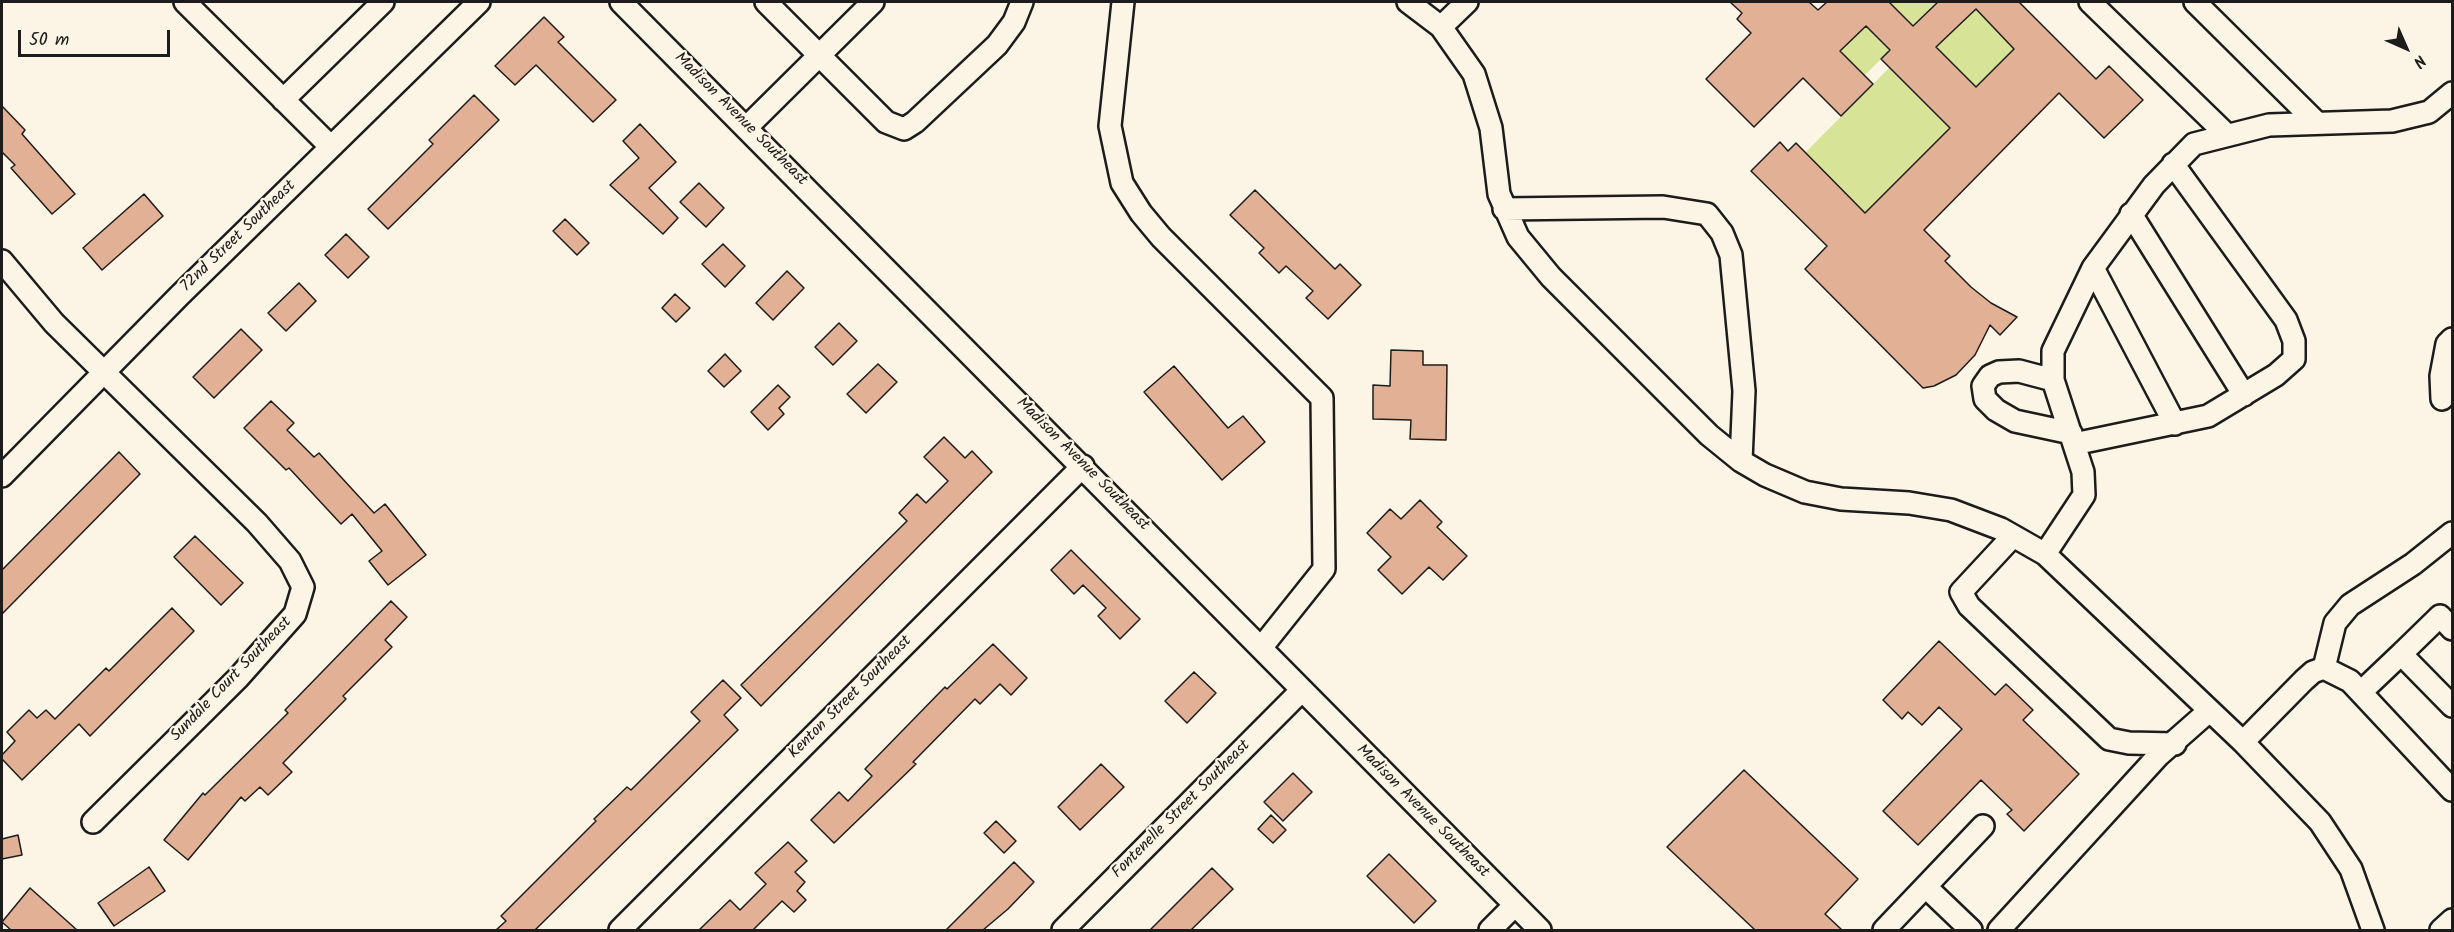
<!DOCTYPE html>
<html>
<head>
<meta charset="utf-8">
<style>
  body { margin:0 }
  #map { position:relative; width:2454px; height:932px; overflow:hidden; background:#fcf5e5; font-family:Kalam,sans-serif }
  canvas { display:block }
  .frame { position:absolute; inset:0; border:3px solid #1c1c1c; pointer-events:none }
  .north { position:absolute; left:2376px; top:18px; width:60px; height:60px; -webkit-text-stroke:4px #fcf5e5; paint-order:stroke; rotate:135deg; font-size:16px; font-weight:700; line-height:24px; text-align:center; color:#1c1c1c }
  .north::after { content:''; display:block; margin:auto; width:21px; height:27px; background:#1c1c1c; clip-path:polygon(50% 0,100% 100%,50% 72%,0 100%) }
  .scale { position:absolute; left:18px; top:30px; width:152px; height:27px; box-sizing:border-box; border:3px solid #1c1c1c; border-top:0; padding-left:8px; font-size:18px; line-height:21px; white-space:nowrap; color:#1c1c1c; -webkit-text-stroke:4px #fcf5e5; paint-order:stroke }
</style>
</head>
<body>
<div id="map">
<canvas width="2454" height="932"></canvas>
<div class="frame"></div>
<div class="north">N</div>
<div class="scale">50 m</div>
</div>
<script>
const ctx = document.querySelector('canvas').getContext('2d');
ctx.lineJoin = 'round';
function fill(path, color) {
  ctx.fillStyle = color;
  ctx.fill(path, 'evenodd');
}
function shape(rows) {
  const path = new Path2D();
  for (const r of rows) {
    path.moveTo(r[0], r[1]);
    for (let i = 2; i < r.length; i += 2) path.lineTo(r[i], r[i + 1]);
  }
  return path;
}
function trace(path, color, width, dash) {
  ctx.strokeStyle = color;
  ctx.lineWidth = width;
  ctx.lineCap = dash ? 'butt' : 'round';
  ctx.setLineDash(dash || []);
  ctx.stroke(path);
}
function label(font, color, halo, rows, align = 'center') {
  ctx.font = font + ' Kalam,sans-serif';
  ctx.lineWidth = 4.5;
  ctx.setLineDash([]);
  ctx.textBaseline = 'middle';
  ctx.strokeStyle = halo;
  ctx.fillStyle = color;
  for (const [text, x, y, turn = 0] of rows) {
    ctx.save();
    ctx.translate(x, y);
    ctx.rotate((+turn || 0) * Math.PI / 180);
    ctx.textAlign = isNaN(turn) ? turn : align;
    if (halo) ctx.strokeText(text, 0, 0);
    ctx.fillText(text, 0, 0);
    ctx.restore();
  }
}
const green = shape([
  [1890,2,1938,2,1913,26],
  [1976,9,2014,49,1976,87,1936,47],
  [1866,26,1890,50,1864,76,1840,51],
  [1890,67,1950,128,1865,213,1805,153]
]);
const building = shape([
  [1730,2,1809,2,1818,10,1827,2,1889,2,1913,26,1938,2,2019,2,2096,79,2109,66,2143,100,2104,138,2059,93,1924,230,1950,256,1945,261,1971,287,1991,303,2017,317,2000,335,1990,325,1975,355,1956,375,1934,386,1923,388,1805,269,1827,246,1751,171,1780,142,1788,151,1796,143,1865,213,1950,128,1881,59,1890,50,1866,26,1840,51,1873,84,1841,116,1803,78,1754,127,1706,79,1751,33,1737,19,1742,13,1730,2],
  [1976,9,2014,49,1976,87,1936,47,1976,9],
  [544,17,564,37,558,42,616,100,593,122,536,65,515,85,495,66,544,17],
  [474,95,499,120,388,229,368,209,433,144,429,140,474,95],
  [2,106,25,130,22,134,75,194,52,214,11,168,15,165,2,152,2,106],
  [640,124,676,162,649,188,678,218,663,234,610,185,639,158,623,141,640,124],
  [699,183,724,208,706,227,680,202,699,183],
  [1255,190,1335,269,1340,264,1361,285,1328,319,1306,298,1313,291,1286,266,1279,273,1259,253,1264,248,1230,215,1255,190],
  [144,194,163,216,102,270,83,248,144,194],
  [565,219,589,243,577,255,553,231,565,219],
  [346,234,369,257,348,278,325,255,346,234],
  [723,244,745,266,725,287,702,264,723,244],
  [787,271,804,288,773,320,756,303,787,271],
  [299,283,316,301,286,331,268,313,299,283],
  [675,294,690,308,676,322,662,308,675,294],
  [839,323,857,341,833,365,815,347,839,323],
  [241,329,262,350,214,398,193,377,241,329],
  [1391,350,1423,351,1423,365,1447,365,1446,440,1410,439,1411,420,1373,419,1373,385,1390,386,1391,350],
  [725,354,741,371,724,387,708,371,725,354],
  [878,364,897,382,866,413,847,394,878,364],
  [1174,366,1228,428,1243,416,1265,442,1222,480,1144,392,1174,366],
  [778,385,790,397,779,408,784,414,768,430,751,412,778,385],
  [271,401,294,423,287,430,314,457,319,453,374,513,385,504,426,555,388,585,369,561,382,551,352,514,341,524,289,468,286,470,244,428,271,401],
  [944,437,965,458,972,451,992,472,761,706,741,685,907,521,899,513,917,494,926,503,948,481,924,457,944,437],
  [119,452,140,474,2,614,2,570,119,452],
  [1420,500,1442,522,1437,527,1467,556,1443,580,1429,567,1402,594,1378,570,1391,557,1367,533,1390,509,1401,519,1420,500],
  [195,536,243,583,221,605,174,557,195,536],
  [1071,550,1140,619,1120,639,1098,616,1106,608,1083,585,1074,594,1051,570,1071,550],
  [391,601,407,617,385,640,392,647,343,696,346,699,283,763,292,772,268,795,260,787,245,801,241,797,188,860,164,840,203,793,205,795,288,713,285,710,391,601],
  [172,608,194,631,90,736,79,724,22,780,2,759,2,755,15,741,7,732,29,710,37,718,46,710,55,719,106,668,109,671,172,608],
  [1939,641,1995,695,2006,684,2033,710,2023,720,2079,774,2024,831,2007,814,2012,810,1981,780,1918,845,1883,811,1962,729,1939,707,1922,725,1908,712,1902,719,1883,700,1939,641],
  [993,644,1027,678,1011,695,1000,684,980,704,975,699,913,762,916,764,834,843,811,820,839,792,848,801,872,776,865,769,945,687,947,689,993,644],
  [1194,672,1216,693,1187,723,1165,701,1194,672],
  [723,680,741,698,724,715,738,730,535,930,496,930,506,921,501,916,596,821,594,819,627,787,631,790,700,721,691,712,723,680],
  [1101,764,1124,787,1080,830,1058,807,1101,764],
  [1744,770,1858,879,1825,914,1842,930,1755,930,1667,847,1744,770],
  [1293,773,1312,792,1283,821,1264,802,1293,773],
  [1271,815,1286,830,1273,843,1258,829,1271,815],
  [996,821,1016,841,1004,853,984,833,996,821],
  [18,835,22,855,2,859,2,839,18,835],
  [788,842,807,861,795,872,805,882,797,891,806,900,794,912,782,901,753,930,699,930,730,900,740,910,766,884,755,873,788,842],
  [1389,854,1436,901,1414,923,1367,876,1389,854],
  [1014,862,1034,882,1008,909,983,930,946,930,1014,862],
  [149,867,165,891,114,926,98,903,149,867],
  [1212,868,1233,889,1191,930,1150,930,1212,868],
  [30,888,77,930,11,930,2,922,30,888]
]);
const minor = shape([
  [185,2,331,147],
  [621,2,1540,930],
  [766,2,886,122,904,129,915,122,997,45,1014,22,1022,2],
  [1123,2,1110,126,1122,183,1141,213,1161,237,1322,398,1324,569,1261,648],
  [1408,2,1441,27,1474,74,1491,128,1499,194,1518,237,1551,277,1709,435,1741,461,1765,475,1805,492,1841,499,1909,503,1951,510,2001,529,2045,554,2243,742,2320,822,2351,869,2373,930],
  [2090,2,2227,135],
  [2195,2,2317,123],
  [1441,27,1467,2],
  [283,100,383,2],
  [747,127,873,2],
  [1504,209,1663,207,1707,214,1722,233,1731,255,1744,391,1741,461],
  [2131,214,2244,395],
  [2,261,54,323,257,523,290,561,303,587,295,614,238,678,93,822],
  [2093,268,2175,424],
  [2053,380,2019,371,1999,372,1990,376,1983,386,1985,399,1996,410,2015,421,2071,433],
  [2442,399,2441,376,2447,344,2452,339],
  [2074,444,2208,416,2276,375,2294,359,2294,341,2286,320,2173,164],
  [2,476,179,296,479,2],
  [2013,536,1961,592,1969,606,2109,739,2129,743,2175,744],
  [2045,554,2084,495,2083,472,2053,380,2053,351,2093,268,2154,185,2194,144,2269,125,2392,121,2429,112,2452,93],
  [2401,654,2440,616,2452,629],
  [2324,668,2350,681,2452,790],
  [2361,692,2401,654,2452,706],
  [2243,742,2304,680,2313,672,2324,668,2335,623,2350,605,2413,564,2452,533],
  [1926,887,1971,930],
  [620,930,1083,466],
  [1063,930,1302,690],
  [1490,930,1515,905],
  [1884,930,1983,826],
  [1999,930,2159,755,2209,711],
  [2441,930,2452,920]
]);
const streetNames = [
  ["Madison Avenue Southeast",740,120,45],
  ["72nd Street Southeast",239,237,-44],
  ["Madison Avenue Southeast",1082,465,45],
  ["Sundale Court Southeast",232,680,-46],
  ["Kenton Street Southeast",851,698,-45],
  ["Fontenelle Street Southeast",1182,810,-45],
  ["Madison Avenue Southeast",1422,812,45]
];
fill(green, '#d7e396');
fill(building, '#e2b094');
trace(building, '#1c1c1c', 1.5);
trace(minor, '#1c1c1c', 26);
trace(minor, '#fcf5e5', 21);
label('16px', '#1c1c1c', '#fcf5e5', streetNames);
</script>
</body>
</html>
